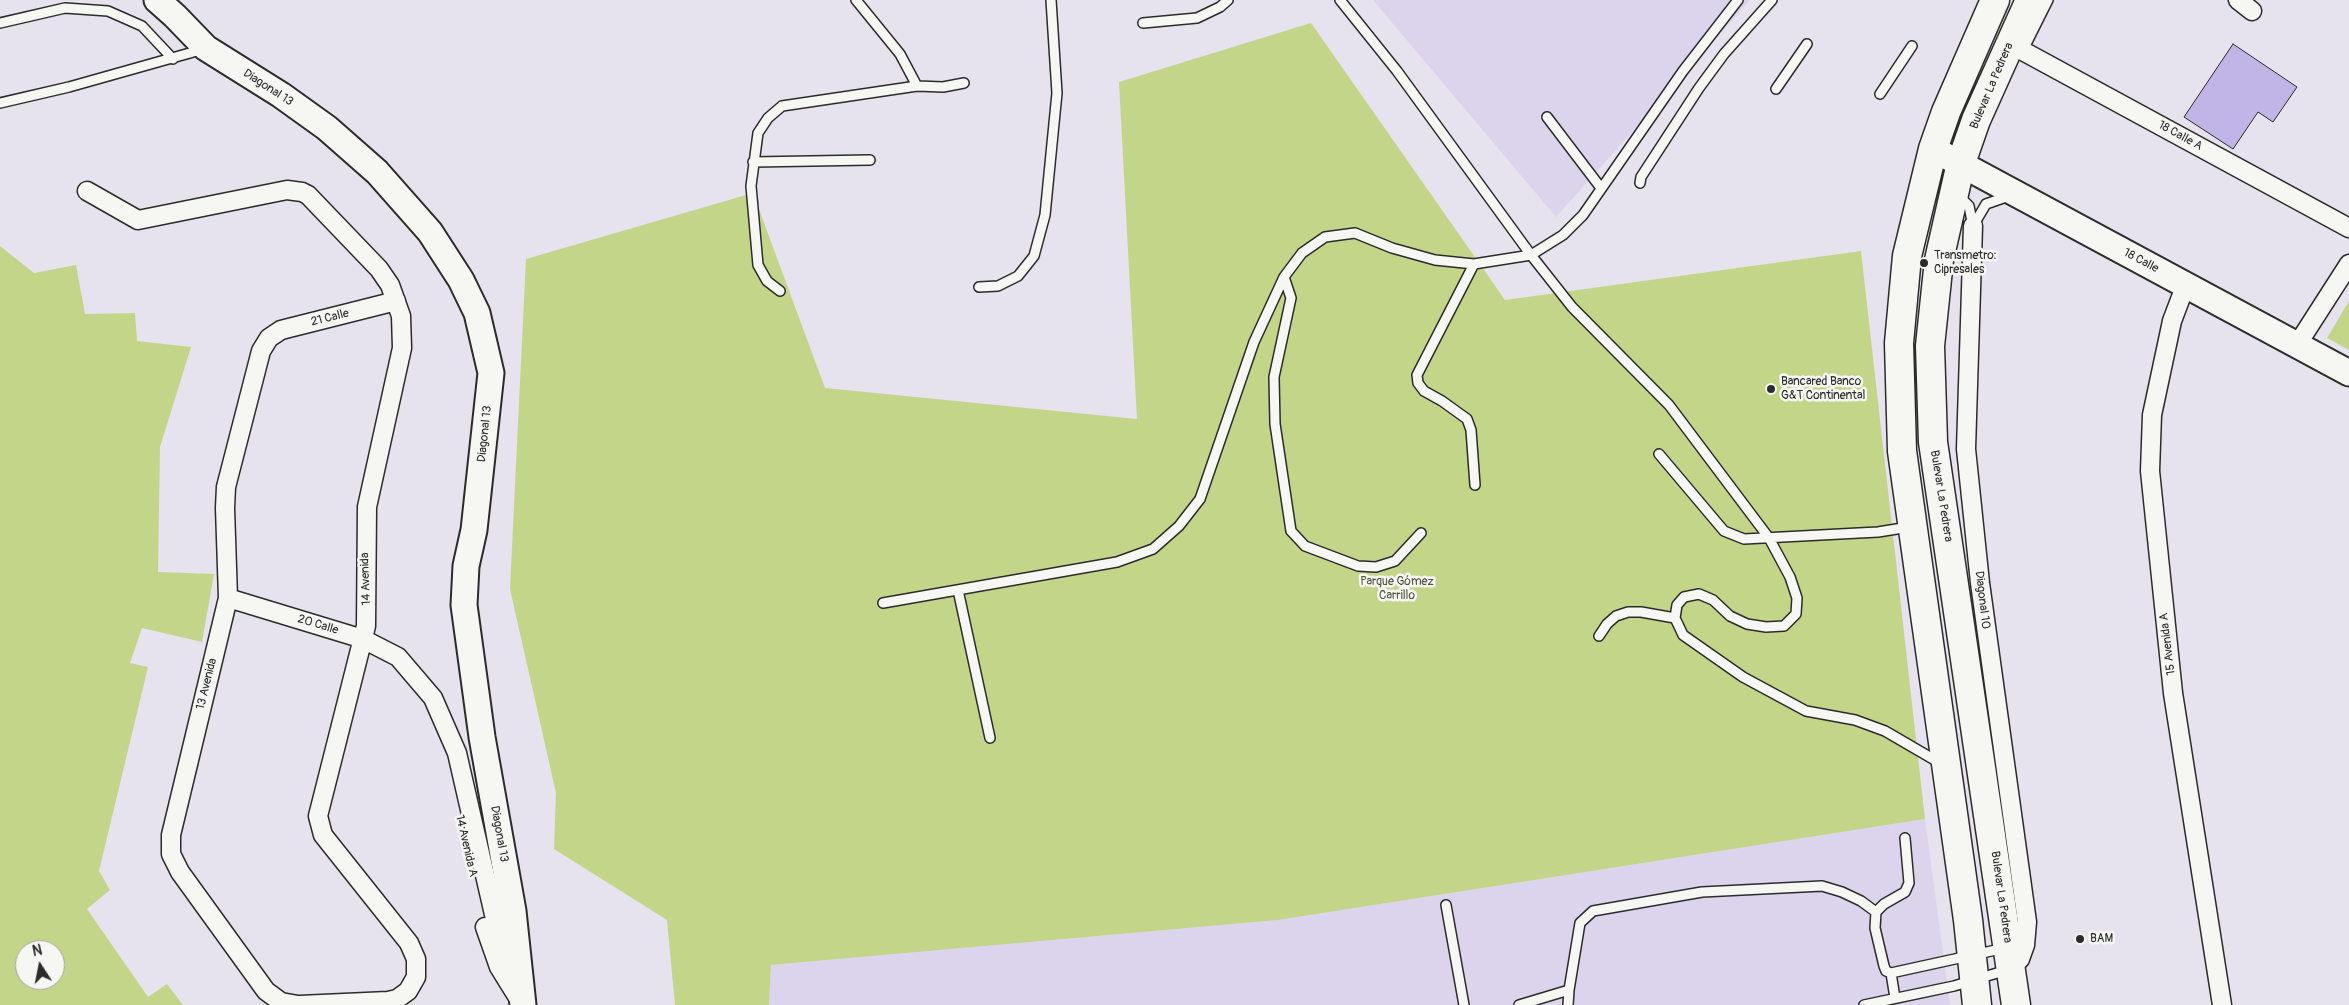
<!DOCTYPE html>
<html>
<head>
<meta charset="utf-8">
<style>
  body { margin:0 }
  #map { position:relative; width:2349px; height:1005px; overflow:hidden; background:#e6e2ee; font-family:Pangolin,sans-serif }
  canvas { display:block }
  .north { position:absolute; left:15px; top:940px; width:50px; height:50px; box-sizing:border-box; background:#f6f6f2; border:1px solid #a5a5a2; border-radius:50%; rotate:349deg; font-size:14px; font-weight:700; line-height:20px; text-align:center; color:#2b2b2b }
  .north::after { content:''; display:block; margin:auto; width:18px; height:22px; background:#2b2b2b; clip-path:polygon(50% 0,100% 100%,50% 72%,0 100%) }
</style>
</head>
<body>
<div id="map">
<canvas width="2349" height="1005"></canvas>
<div class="north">N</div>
</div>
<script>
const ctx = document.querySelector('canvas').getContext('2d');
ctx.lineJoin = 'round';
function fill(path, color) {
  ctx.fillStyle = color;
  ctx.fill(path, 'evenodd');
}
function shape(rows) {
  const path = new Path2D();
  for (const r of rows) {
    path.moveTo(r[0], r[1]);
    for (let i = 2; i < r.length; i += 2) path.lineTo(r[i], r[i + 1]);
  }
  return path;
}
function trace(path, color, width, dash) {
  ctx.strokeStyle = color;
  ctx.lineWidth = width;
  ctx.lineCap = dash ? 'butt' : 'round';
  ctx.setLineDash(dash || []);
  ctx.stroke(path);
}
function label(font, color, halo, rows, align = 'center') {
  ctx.font = font + ' Pangolin,sans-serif';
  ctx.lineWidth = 5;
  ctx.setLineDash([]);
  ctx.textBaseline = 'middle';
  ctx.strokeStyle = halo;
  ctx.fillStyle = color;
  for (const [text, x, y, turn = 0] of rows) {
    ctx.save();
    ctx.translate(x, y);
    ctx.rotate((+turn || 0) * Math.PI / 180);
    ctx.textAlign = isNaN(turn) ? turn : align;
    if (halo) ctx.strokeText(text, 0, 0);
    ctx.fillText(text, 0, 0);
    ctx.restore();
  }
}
const built = shape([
  [1373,0,1750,0,1556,217],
  [1925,819,1950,1005,769,1005,771,965,1278,920]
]);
const green = shape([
  [1311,23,1505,300,1861,251,1925,819,1278,920,771,965,769,1005,675,1005,667,920,554,849,556,793,510,589,526,259,753,193,825,388,1137,419,1119,82],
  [0,246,34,273,76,265,85,314,135,313,137,341,191,347,160,447,158,572,214,574,202,642,142,628,130,663,148,667,99,871,110,890,87,909,148,997,167,984,183,1005,0,1005],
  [25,950,55,950,55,980,25,980],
  [2349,301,2349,350,2327,338]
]);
const building = shape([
  [2233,44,2297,87,2273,122,2258,112,2233,149,2184,117,2233,44]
]);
const lane = shape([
  [856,0,900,54,917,86],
  [1340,0,1397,71,1531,255,1572,307,1669,405,1769,538,1790,577,1797,598,1796,614,1784,626,1766,627,1747,624,1730,616,1713,600,1699,594,1684,597,1677,605,1675,618,1683,635,1743,677,1806,711,1855,720,1885,731,1940,763],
  [0,23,65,8,108,11,142,26,173,59],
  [1143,23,1197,18,1220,7,1228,0],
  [2023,50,2048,0],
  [1776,89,1807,44],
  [1880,94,1912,46],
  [0,103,69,87,204,49],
  [1547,117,1601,188],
  [753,162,870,160],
  [1640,183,1641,177,1699,88,1724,54,1772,0],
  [1959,196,1969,206,1973,226],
  [1973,226,1986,204,2009,196],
  [1474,264,1417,375,1418,383,1424,391,1442,401,1467,419,1471,430,1475,485],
  [1284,277,1291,298,1274,377,1275,424,1291,531,1305,546,1358,566,1376,567,1395,561,1421,533],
  [979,287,998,286,1018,276,1034,256,1045,215,1057,93,1051,0],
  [780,291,767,281,758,265,751,186,758,133,768,118,782,106,917,86,943,87,964,83],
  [1659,454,1724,531,1744,539,1878,532,1909,527],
  [958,590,990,738],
  [883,603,1117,562,1153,549,1179,526,1200,499,1254,342,1284,277,1302,253,1325,237,1355,233,1392,248,1435,260,1474,264,1531,255,1563,235,1583,215,1683,71,1738,0],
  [1599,636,1607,624,1616,616,1628,612,1641,612,1675,618],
  [1446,905,1464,1005],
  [1891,973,2005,948],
  [1895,998,1891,973,1886,971,1884,966,1875,928,1876,912,1884,904,1905,892,1909,883,1905,838],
  [1519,1005,1569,990],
  [1568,1005,1569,990,1580,923,1593,911,1702,892,1822,886,1842,892,1861,901,1876,912],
  [1864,1005,1954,986,2007,970]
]);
const street = shape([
  [2238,0,2252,11],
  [2010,44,2349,228],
  [87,191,138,220,287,190,302,192,308,195,379,269,390,285,401,316,402,348,367,507,366,626,318,816,323,835,409,943,416,959,416,977,408,991,397,999,388,1001,300,1005],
  [1973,226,1966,449,1980,583,2027,922,2025,945,2020,959,2011,968],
  [2186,284,2172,321,2152,415,2150,471,2173,693,2222,1005],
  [2297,345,2349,264],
  [228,598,363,639,398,657,433,698,457,753,498,932,513,967],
  [485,927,499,967,522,1004],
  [298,1005,281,1002,266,991,180,872,171,854,171,835,228,598,225,508,226,487,261,351,269,338,281,330,396,301]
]);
const secondary = shape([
  [157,0,175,16,206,48,281,95,327,128,377,172,430,232,461,280,477,313,491,373,474,530,466,566,464,605,482,737,513,911,523,1005],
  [1933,149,2349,373]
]);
const primary = shape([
  [1977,1005,1968,920,1902,451,1899,343,1907,256,1933,149,1946,112,1995,0],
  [2016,1005,1933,442,1930,346,1939,260,1961,163,1976,120,2030,0]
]);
const markers = [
  [1924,263,5,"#2b2b2b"],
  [1771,389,5,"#2b2b2b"],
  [2080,939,5,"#2b2b2b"]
];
const streetNames = [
  ["Bulevar La Pedrera",1992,86,-67],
  ["Diagonal 13",268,88,33],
  ["18 Calle A",2180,136,29],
  ["18 Calle",2141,261,28],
  ["21 Calle",330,318,-14],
  ["Diagonal 13",485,434,-84],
  ["Bulevar La Pedrera",1941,496,81],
  ["14 Avenida",366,579,-92],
  ["Diagonal 10",1982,600,83],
  ["20 Calle",318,625,17],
  ["15 Avenida A",2168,644,-97],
  ["13 Avenida",207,684,-76],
  ["Diagonal 13",499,834,80],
  ["14 Avenida A",466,846,77],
  ["Bulevar La Pedrera",2001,897,82]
];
const poiNames = [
  ["Transmetro:",1934,256],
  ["Cipresales",1934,270],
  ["Bancared Banco",1781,382],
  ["G&T Continental",1781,396],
  ["BAM",2090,939]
];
const parkNames = [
  ["Parque Gómez",1397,582],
  ["Carrillo",1397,596]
];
fill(built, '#dbd4ec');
fill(green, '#c3d589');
fill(building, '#c1b4e6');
trace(building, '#2b2b2b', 1);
trace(lane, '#2b2b2b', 12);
trace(street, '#2b2b2b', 21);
trace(secondary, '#2b2b2b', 29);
trace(primary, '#2b2b2b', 31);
trace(lane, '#f6f6f2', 9);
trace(street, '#f6f6f2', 18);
trace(secondary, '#f6f6f2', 25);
trace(primary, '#f6f6f2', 28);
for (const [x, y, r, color] of markers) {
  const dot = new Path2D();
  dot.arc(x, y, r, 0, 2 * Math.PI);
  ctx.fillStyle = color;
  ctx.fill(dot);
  trace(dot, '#f6f6f2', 2);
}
label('12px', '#2b2b2b', '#f6f6f2', streetNames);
label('12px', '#2b2b2b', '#f6f6f2', poiNames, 'left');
label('12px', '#515642', '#f6f6f2', parkNames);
</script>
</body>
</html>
